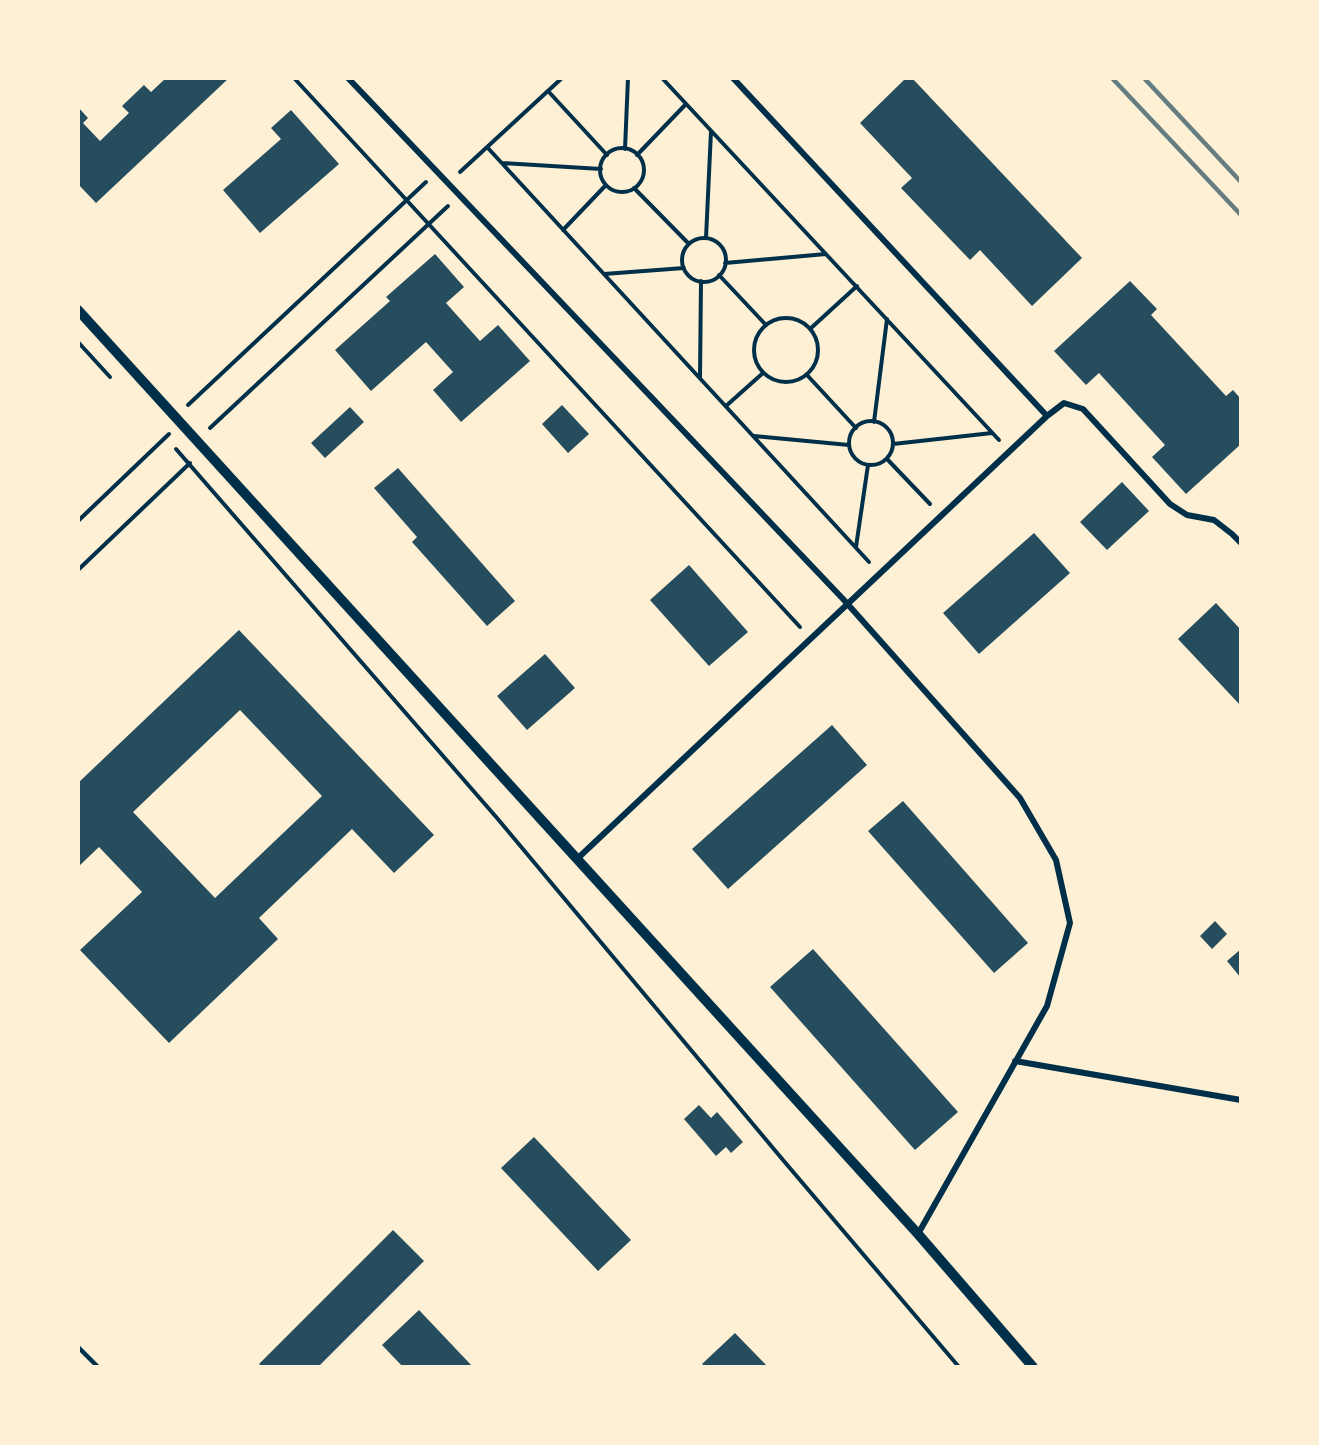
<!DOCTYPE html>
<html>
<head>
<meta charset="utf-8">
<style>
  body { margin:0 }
  #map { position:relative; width:1319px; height:1445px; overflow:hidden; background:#fdf0d5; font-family:Montserrat,sans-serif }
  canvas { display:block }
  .frame { position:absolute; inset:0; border:80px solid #fdf0d5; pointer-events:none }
</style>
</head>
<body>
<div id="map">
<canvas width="1319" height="1445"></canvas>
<div class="frame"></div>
</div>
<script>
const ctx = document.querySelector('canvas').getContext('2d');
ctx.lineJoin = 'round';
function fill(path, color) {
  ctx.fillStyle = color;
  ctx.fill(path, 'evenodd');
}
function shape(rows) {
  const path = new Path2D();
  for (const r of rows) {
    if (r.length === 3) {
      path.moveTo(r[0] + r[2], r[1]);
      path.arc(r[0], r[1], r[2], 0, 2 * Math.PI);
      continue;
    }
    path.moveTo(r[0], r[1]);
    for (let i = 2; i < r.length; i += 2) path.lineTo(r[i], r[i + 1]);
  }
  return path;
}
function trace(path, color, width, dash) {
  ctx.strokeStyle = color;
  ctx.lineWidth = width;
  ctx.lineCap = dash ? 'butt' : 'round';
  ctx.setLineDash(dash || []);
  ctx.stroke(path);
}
const building = shape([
  [166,78,229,78,96,203,78,184,78,107,88,118,83,123,100,141,129,113,122,106,144,85,151,92],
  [906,78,912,78,1082,258,1032,306,980,250,970,260,901,188,912,178,860,123],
  [291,110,339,164,260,233,223,190,281,139,271,128],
  [435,254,464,287,446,303,480,341,498,325,530,361,461,422,433,390,453,372,426,342,371,391,335,350,390,301,386,297],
  [1130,281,1157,309,1151,315,1226,396,1233,390,1241,399,1241,444,1186,494,1152,457,1165,445,1099,373,1086,385,1054,351],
  [562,405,589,434,568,453,542,424],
  [350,407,364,422,325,458,311,443],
  [398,468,515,601,487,626,412,542,417,537,374,488],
  [1122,482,1149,511,1107,550,1080,522],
  [1034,533,1070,573,979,654,943,613],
  [689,565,748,632,709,666,650,600],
  [1216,603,1241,630,1241,706,1178,639],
  [239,630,434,835,394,873,352,829,259,918,278,939,169,1043,80,950,142,892,99,847,78,867,78,783],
  [240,710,322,796,215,898,133,812],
  [545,654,575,688,527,730,497,696],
  [832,725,867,765,728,889,692,849],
  [903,801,1028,943,994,973,868,831],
  [1215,921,1227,934,1212,949,1200,936],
  [813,949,958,1112,915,1150,770,987],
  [1241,949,1241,978,1227,961],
  [699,1105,711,1118,717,1112,743,1142,731,1153,726,1147,716,1156,684,1119],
  [534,1137,631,1240,598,1271,501,1168],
  [393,1230,424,1261,318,1367,263,1367,259,1364],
  [419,1310,473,1367,403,1367,382,1345],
  [735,1333,768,1367,706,1367,702,1364]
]);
const path = shape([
  [294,78,800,627],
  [662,78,999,440],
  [548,91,607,155],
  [487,147,869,562],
  [622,170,22],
  [625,149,628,78],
  [637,155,686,104],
  [502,163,601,169],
  [460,172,562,78],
  [634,188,689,244],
  [563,230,606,185],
  [706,238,711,131],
  [704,260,22],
  [725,263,826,254],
  [604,274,684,268],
  [719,275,766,325],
  [786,350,32],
  [810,329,857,286],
  [78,342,110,377],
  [807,375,856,428],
  [700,377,701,281],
  [188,405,426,182],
  [726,406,763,373],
  [871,443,22],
  [874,422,887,319],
  [210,428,448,206],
  [754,436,849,445],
  [893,444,992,433],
  [176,449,497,818,783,1160,959,1367],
  [887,459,930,504],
  [78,521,169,434],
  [856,547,868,465],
  [78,570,190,463]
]);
const service = shape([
  [78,1347,98,1367]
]);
const minor = shape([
  [348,78,844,600,1020,798,1056,860,1070,923,1047,1006,918,1234],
  [733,78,1047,416],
  [577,859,1047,416,1064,403,1083,409,1170,504,1187,515,1214,520,1232,534,1241,543],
  [1015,1061,1241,1100]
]);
const tertiary = shape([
  [78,310,918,1234,1033,1367]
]);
const rail = shape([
  [1112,78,1241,215],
  [1144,78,1241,182]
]);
fill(building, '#264d5e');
trace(path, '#003049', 4);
trace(service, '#003049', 4.5);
trace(minor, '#003049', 6);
trace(tertiary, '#003049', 10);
trace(rail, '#657d81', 4.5);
</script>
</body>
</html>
